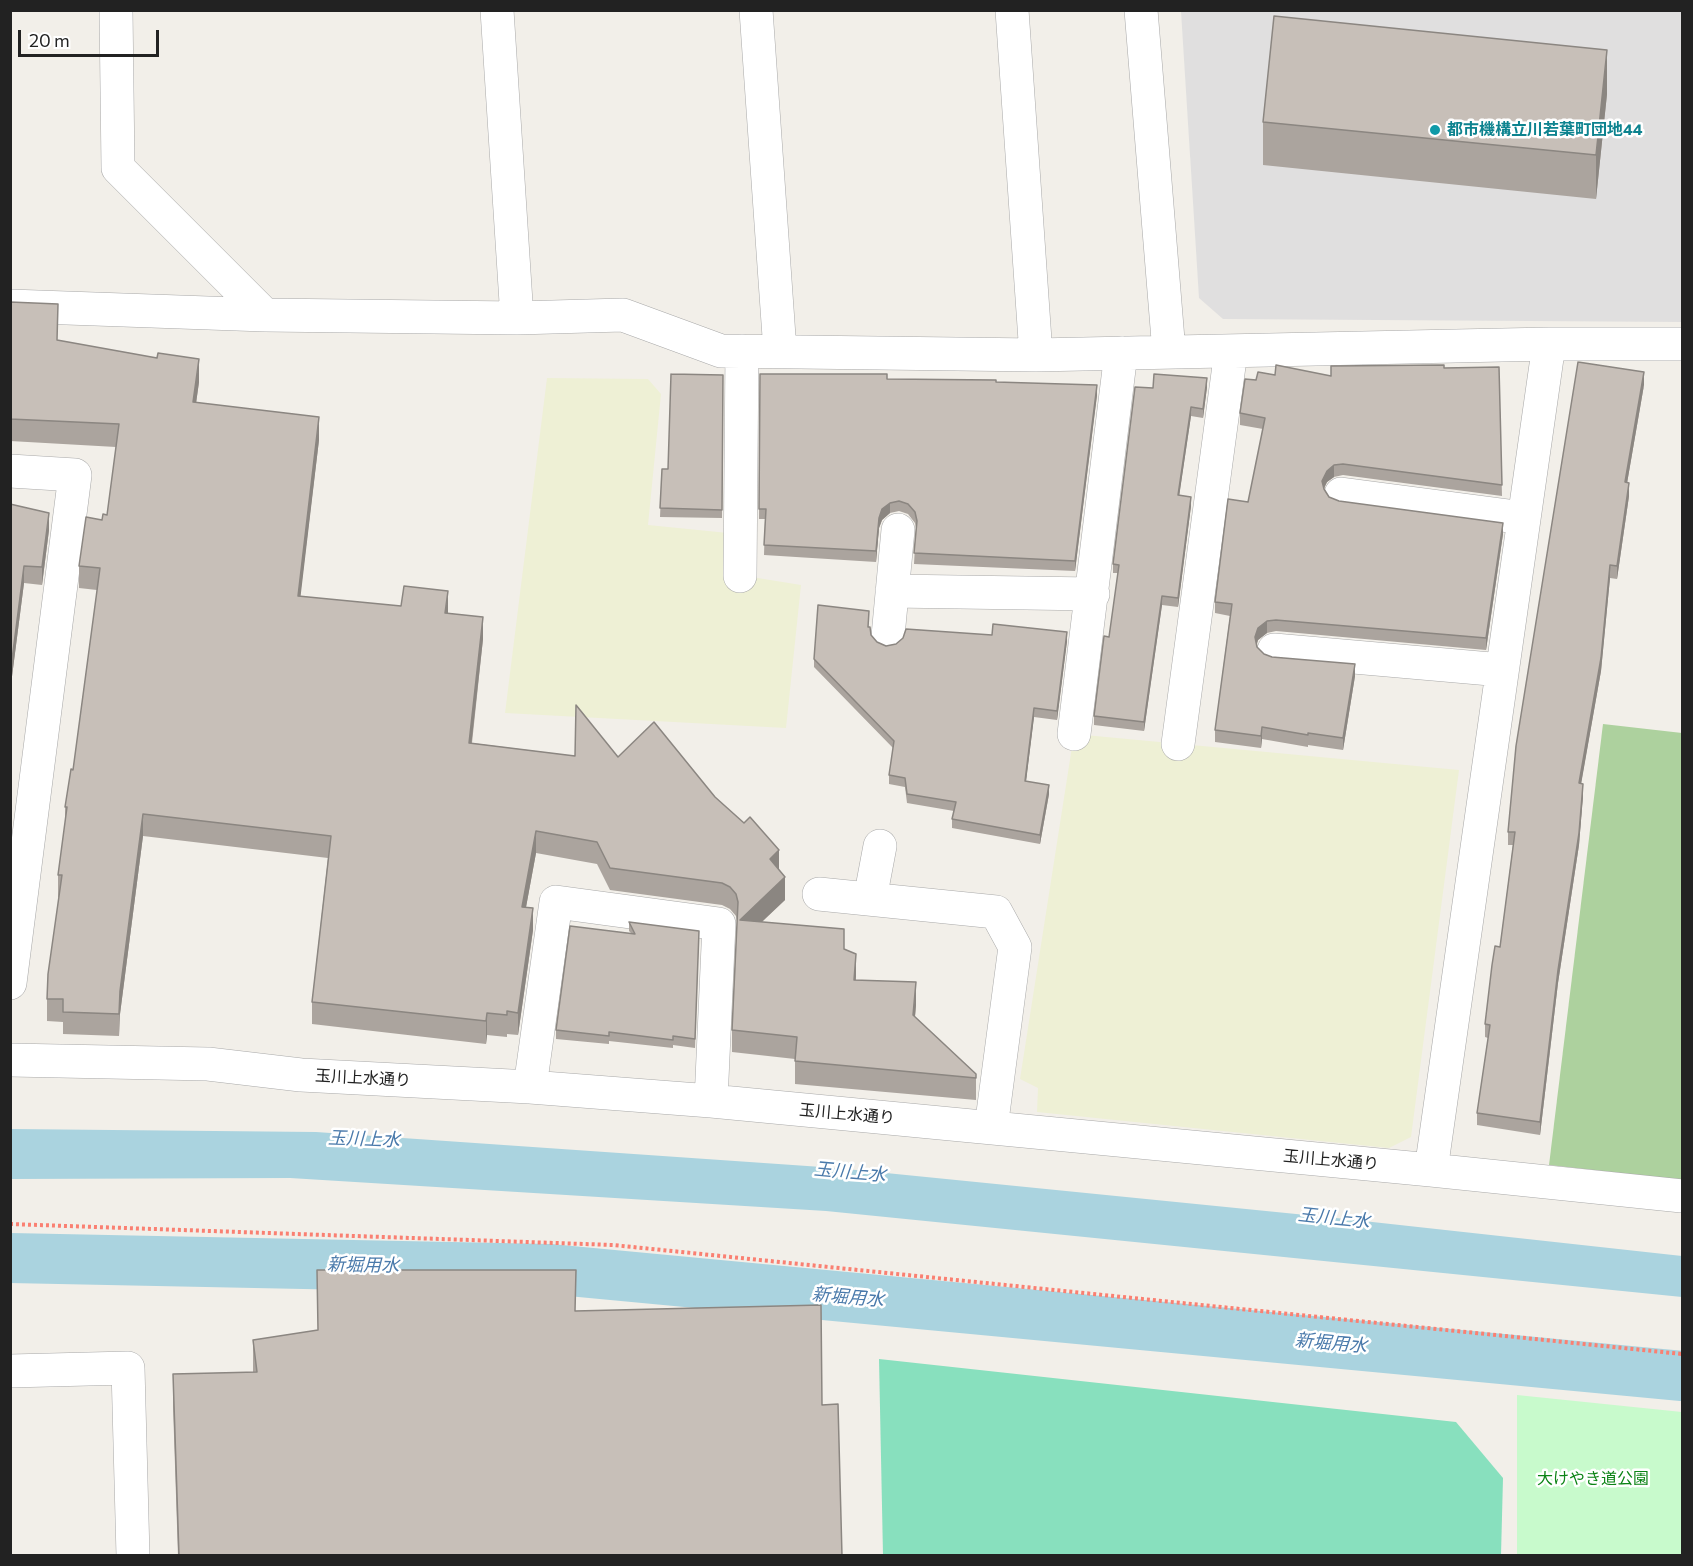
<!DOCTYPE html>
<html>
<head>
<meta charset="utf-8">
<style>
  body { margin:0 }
  #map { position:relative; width:1693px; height:1566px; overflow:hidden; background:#f2efe9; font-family:Commissioner,sans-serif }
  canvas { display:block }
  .frame { position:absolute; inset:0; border:12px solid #222; pointer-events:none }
  .scale { position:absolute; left:18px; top:30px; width:141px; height:27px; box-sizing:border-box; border:3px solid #222; border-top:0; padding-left:8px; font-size:18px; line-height:21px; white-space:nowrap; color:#222; -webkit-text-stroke:4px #fff; paint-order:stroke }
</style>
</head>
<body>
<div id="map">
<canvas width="1693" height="1566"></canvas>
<div class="frame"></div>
<div class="scale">20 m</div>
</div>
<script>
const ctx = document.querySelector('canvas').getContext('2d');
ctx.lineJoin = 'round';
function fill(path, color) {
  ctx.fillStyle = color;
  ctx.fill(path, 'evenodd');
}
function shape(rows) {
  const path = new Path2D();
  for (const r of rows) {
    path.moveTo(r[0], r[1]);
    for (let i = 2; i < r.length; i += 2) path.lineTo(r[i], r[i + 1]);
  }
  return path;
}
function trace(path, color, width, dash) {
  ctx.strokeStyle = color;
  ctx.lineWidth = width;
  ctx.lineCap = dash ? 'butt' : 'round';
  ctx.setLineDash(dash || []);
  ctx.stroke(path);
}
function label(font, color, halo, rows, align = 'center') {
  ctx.font = font + ' Commissioner,"Noto Sans JP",sans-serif';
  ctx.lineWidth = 5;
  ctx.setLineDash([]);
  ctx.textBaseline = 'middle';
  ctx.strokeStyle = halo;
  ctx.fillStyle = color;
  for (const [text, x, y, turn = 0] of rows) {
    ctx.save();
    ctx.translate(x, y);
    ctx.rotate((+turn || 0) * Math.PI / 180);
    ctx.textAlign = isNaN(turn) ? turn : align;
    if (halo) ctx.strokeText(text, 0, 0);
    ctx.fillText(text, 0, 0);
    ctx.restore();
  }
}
const residential = shape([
  [1181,11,1682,11,1682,322,1223,319,1199,298]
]);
const farmland = shape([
  [547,378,648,379,661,394,648,525,728,533,727,573,801,585,786,728,505,713],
  [1074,734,1459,770,1411,1137,1389,1148,1037,1112,1038,1088,1020,1079]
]);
const forest = shape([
  [1603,724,1682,733,1682,1180,1549,1165]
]);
const park = shape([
  [1517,1395,1682,1412,1682,1555,1517,1555]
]);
const pitch = shape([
  [879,1359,1456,1422,1503,1478,1501,1555,883,1555]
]);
const water = shape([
  [11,1129,316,1132,836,1168,1336,1218,1682,1256,1682,1297,826,1211,290,1178,11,1179]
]);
const canal = shape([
  [10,1258,549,1269,1682,1376]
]);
const path = shape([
  [10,1224,613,1245,1682,1354]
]);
const minor = shape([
  [116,10,118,168,265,315],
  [497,10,517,318],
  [756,10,780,351],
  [1012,10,1036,355],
  [1141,10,1169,352],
  [10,306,265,315,517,318,623,315,721,351,1036,355,1549,344,1682,344],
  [10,471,75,475,10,983],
  [1341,494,1524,518],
  [740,576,742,351],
  [892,591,1093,594],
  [888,636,898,530],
  [1274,650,1502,670],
  [1074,734,1121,353],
  [1178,744,1231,351],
  [819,894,996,912,1015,947,991,1128],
  [870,899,880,846],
  [10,1060,208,1064,301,1075,530,1087,711,1101,1431,1170,1682,1196],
  [530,1087,556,902,719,924,711,1101],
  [1431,1170,1549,344],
  [10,1371,128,1368,133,1556]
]);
const wall = shape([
  [1607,94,1596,199,1263,165,1263,122],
  [10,302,57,340,199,382,196,403,319,440,300,596,448,613,483,639,472,743,575,756,618,757,715,797,779,870,785,900,762,922,844,949,856,980,916,1005,915,1017,976,1074,976,1100,795,1084,795,1059,732,1052,732,1030,737,921,736,916,730,909,722,905,610,890,597,864,536,853,526,907,533,930,518,1035,507,1034,507,1037,487,1035,486,1044,312,1024,312,1002,328,858,143,836,120,1014,119,1036,63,1034,63,1022,47,1021,47,999,59,897,58,897,58,875,65,824,65,807,73,770,97,590,79,588,79,566,102,520,107,515,116,447,10,441],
  [1499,367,1502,496,1343,475,1334,477,1327,482,1324,489,1329,497,1339,501,1503,534,1486,650,1276,631,1267,633,1258,640,1257,644,1257,647,1264,654,1272,657,1355,676,1343,750,1308,745,1308,747,1262,739,1261,748,1215,742,1215,730,1230,616,1215,613,1215,602,1248,502,1263,429,1240,425,1240,413,1256,380,1275,375,1331,376,1444,368],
  [760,374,887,379,996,382,1097,395,1075,571,914,564,916,528,915,523,908,514,899,511,890,513,882,520,879,528,876,562,764,555,765,519,759,519],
  [723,375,722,518,660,517,662,469,668,469],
  [1644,385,1627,483,1629,496,1617,579,1610,578,1601,671,1581,783,1583,796,1579,845,1558,983,1540,1135,1477,1125,1477,1113,1488,1038,1485,1037,1485,1024,1500,947,1513,845,1508,845,1508,832],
  [1207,387,1203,418,1191,416,1179,496,1191,506,1178,607,1162,605,1144,731,1094,725,1094,716,1109,637,1118,573,1113,573,1113,564,1153,388],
  [10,504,49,530,42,585,24,583,10,692],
  [868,627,871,635,877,642,886,646,1067,641,1057,720,1034,717,1026,781,1049,794,1040,844,952,828,952,819,954,811,907,803,905,787,889,784,889,775,893,748,814,667,814,659],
  [629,922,699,931,695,1048,673,1045,673,1048,609,1041,609,1044,556,1039,556,1030,631,933,629,931],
  [576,1311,822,1405,842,1556,178,1556,173,1406,173,1374,253,1372,253,1340]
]);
const shadedWall = shape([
  [1607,50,1607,94,1596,199,1596,155],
  [199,359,199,382,193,425,193,402],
  [1644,372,1644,385,1625,495,1625,482],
  [1207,378,1207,387,1203,418,1203,409],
  [1097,385,1097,395,1075,571,1075,561],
  [1191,407,1191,416,1178,504,1178,495],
  [319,417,319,440,298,618,298,596],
  [1334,465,1334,477,1327,482,1322,492,1322,481,1327,471],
  [1629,483,1629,496,1617,579,1617,566],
  [1191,497,1191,506,1178,607,1178,598],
  [890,503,890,513,882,520,879,528,876,562,876,551,879,518,882,509],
  [49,513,49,530,42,585,42,567],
  [1503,523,1503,534,1486,650,1486,638],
  [1610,565,1610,578,1601,671,1579,796,1579,783],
  [24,566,24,583,10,692,10,675],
  [448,591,448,614,445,613],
  [1162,596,1162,605,1144,731,1144,722],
  [483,617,483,639,469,765,469,743],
  [1267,621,1267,633,1258,640,1255,649,1255,637,1258,628],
  [1067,632,1067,641,1057,720,1057,711],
  [1355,664,1355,676,1343,750,1343,738],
  [1034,708,1034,717,1025,790,1025,781],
  [1262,727,1262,739,1261,748,1261,736],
  [1583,784,1583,796,1579,845,1558,983,1540,1135,1540,1122,1558,970],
  [1049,785,1049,794,1040,844,1040,835],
  [143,814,143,836,120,1014,119,1036,120,991],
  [536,831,536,853,522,929,522,907],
  [779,850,779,873,770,859],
  [785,877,785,900,740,942,740,920],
  [533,908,533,930,518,1035,518,1013],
  [856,954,856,977,854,1003,854,980],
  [916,982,916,1005,913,1038,913,1015],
  [487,1013,487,1035,486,1044,486,1021]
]);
const building = shape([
  [1274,16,1607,50,1596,155,1263,122,1274,16],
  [10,302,58,304,57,340,157,358,158,353,199,359,193,402,319,417,298,596,401,606,404,586,448,591,445,613,483,617,469,743,575,756,576,705,618,757,654,722,715,797,744,823,750,817,779,850,770,859,785,877,740,920,844,929,844,949,856,954,854,980,916,982,913,1015,976,1074,976,1078,795,1061,797,1037,732,1030,738,902,736,894,730,887,722,883,610,868,597,842,536,831,522,907,533,908,518,1013,507,1011,507,1015,487,1013,486,1021,312,1002,331,836,143,814,120,991,119,1014,63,1012,63,999,47,999,48,974,62,875,58,875,67,807,65,807,71,769,73,770,100,568,79,566,86,517,102,520,103,514,107,515,119,424,10,419,10,302],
  [1578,362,1644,372,1625,482,1629,483,1617,566,1610,565,1601,658,1579,783,1583,784,1579,833,1558,970,1540,1122,1477,1113,1490,1025,1485,1024,1492,965,1495,946,1500,947,1515,832,1508,832,1516,746,1578,362],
  [1276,365,1331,376,1331,366,1444,365,1444,368,1499,367,1502,485,1343,464,1334,465,1327,471,1322,481,1324,489,1329,497,1339,501,1503,523,1486,638,1276,620,1267,621,1258,628,1255,637,1257,647,1264,654,1272,657,1355,664,1343,738,1308,733,1308,735,1262,727,1261,736,1215,730,1232,604,1215,602,1228,499,1248,502,1265,418,1240,413,1245,379,1256,380,1258,372,1275,375,1276,365],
  [671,374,723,375,722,510,660,508,662,469,668,469,671,374],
  [760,374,887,374,887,379,996,380,996,382,1097,385,1075,561,914,553,917,521,915,512,908,504,899,501,890,503,882,509,879,518,876,551,764,545,766,509,759,509,760,374],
  [1154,374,1207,378,1203,409,1191,407,1178,495,1191,497,1178,598,1162,596,1144,722,1094,716,1104,636,1109,637,1119,565,1113,564,1135,387,1153,388,1154,374],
  [10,504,49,513,42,567,24,566,10,675,10,504],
  [818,605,869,611,868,627,870,627,871,635,877,642,886,646,896,644,903,638,906,629,992,635,993,624,1067,632,1057,711,1034,708,1025,781,1049,785,1040,835,952,819,956,802,907,794,905,778,889,775,894,741,814,659,818,605],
  [629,922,699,931,695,1039,673,1036,673,1040,609,1032,609,1036,556,1030,570,926,635,934,629,922],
  [317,1270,576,1270,575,1311,821,1305,822,1405,838,1404,842,1556,179,1556,173,1374,257,1372,253,1340,318,1330,317,1270]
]);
const markers = [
  [1435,130,6,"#0f9aa8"]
];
const cultureNames = [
  ["都市機構立川若葉町団地44",1447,130]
];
const streetNames = [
  ["玉川上水通り",363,1078,3],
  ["玉川上水通り",847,1114,5],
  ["玉川上水通り",1331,1160,5]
];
const parkNames = [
  ["大けやき道公園",1593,1479]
];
const waterNames = [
  ["玉川上水",364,1139,2],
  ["玉川上水",850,1172,5],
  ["玉川上水",1334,1218,6],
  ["新堀用水",363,1265,1],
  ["新堀用水",848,1297,5],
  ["新堀用水",1331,1343,5]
];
fill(residential, '#e0dfdf');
fill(farmland, '#eef0d5');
fill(forest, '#add19e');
fill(park, '#c8facc');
fill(pitch, '#88e0be');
fill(water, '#aad3df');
trace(canal, '#aad3df', 50);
trace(minor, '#a9a9a9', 34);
trace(path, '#fa8072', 4, [3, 3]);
trace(minor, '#fff', 33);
fill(wall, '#aba49e');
fill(shadedWall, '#8b8681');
fill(building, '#c7bfb8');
trace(building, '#8b8681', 1.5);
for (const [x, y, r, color] of markers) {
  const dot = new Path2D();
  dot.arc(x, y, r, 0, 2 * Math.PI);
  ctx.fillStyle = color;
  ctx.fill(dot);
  trace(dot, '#fff', 2);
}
label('bold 16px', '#0d838f', '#fff', cultureNames, 'left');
label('16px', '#222', '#fff', streetNames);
label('16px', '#0c8416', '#fff', parkNames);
label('italic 18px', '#4a7aab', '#fff', waterNames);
</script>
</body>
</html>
